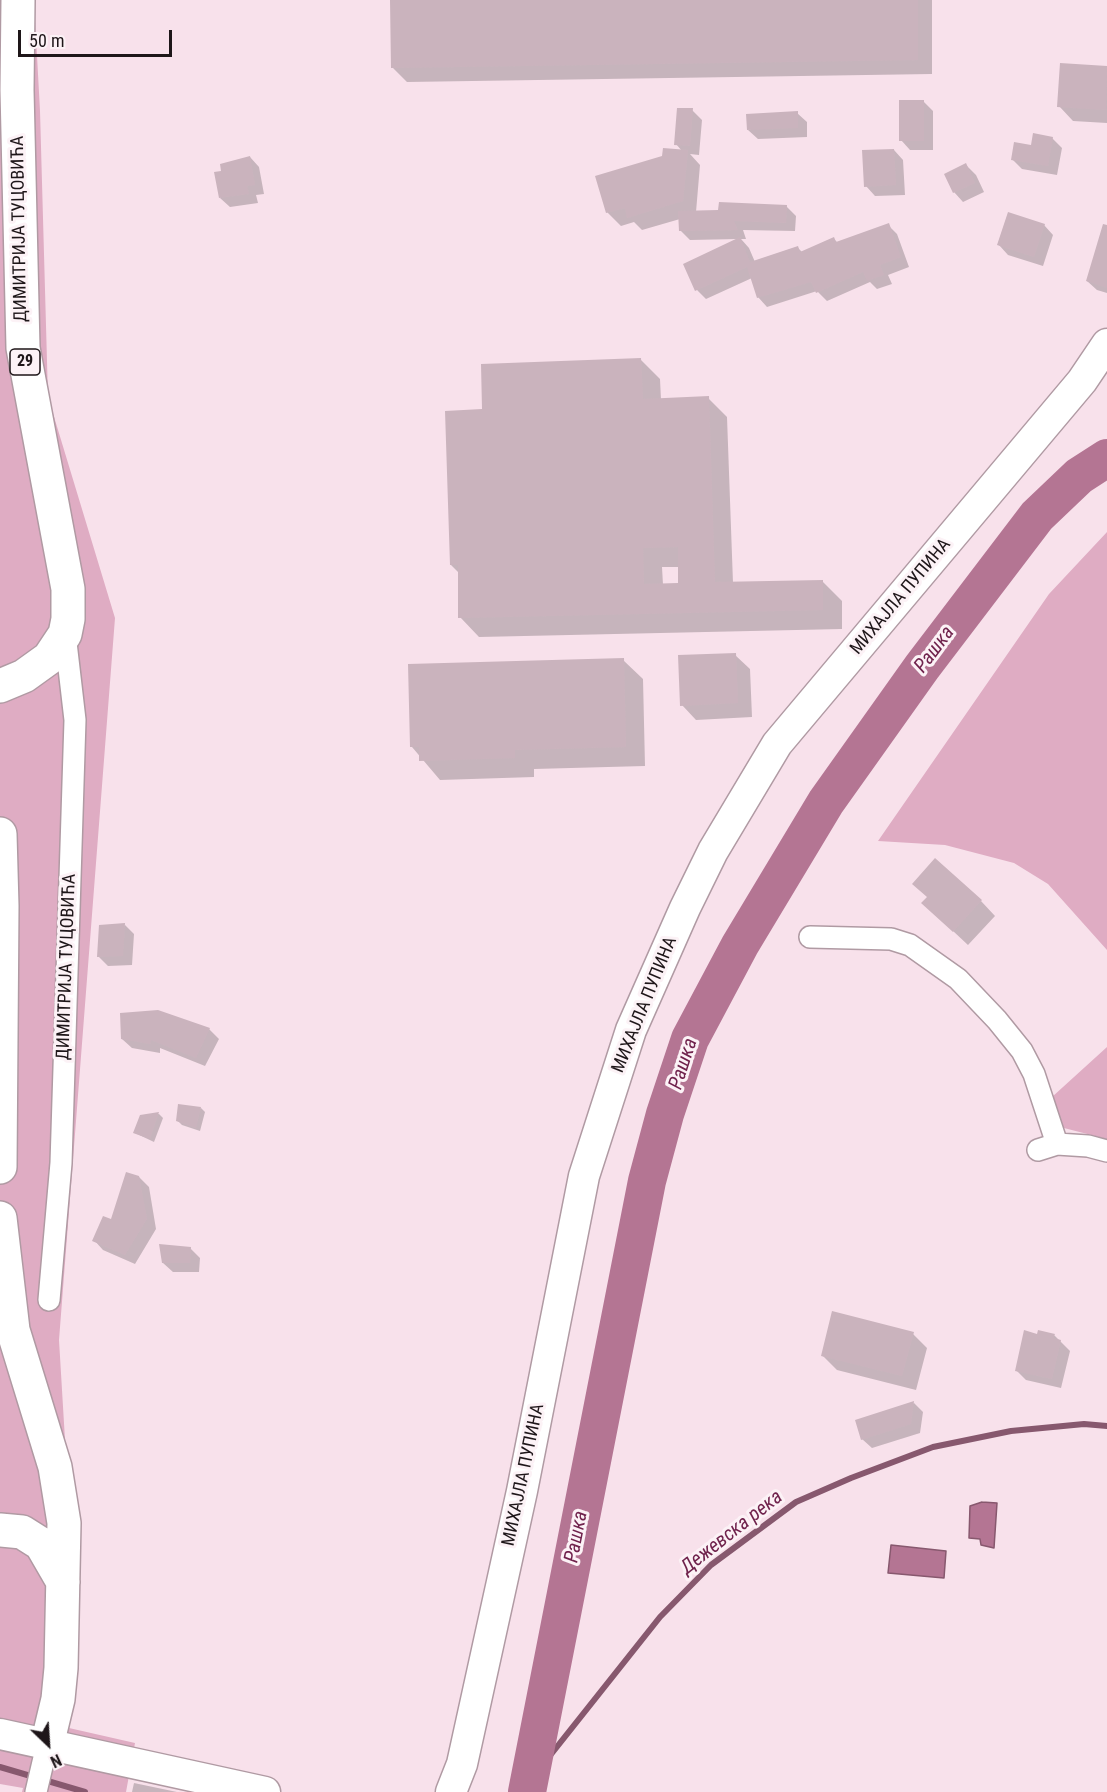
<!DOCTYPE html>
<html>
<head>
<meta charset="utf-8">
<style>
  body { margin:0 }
  #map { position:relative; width:1107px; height:1792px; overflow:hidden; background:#f8e1eb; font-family:"Roboto Condensed",sans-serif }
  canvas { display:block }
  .north { position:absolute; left:18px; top:1714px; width:60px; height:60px; -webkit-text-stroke:4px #fcf2f6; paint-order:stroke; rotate:155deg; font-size:16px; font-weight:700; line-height:24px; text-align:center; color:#1e1619 }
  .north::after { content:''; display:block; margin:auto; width:21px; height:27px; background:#1e1619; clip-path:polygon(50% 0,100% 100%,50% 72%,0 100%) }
  .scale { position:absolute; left:18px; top:30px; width:154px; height:27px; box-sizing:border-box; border:3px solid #1e1619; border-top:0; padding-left:8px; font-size:18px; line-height:21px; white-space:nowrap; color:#1e1619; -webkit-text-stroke:4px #fcf2f6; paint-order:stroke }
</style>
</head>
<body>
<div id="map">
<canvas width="1107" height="1792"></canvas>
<div class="north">N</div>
<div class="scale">50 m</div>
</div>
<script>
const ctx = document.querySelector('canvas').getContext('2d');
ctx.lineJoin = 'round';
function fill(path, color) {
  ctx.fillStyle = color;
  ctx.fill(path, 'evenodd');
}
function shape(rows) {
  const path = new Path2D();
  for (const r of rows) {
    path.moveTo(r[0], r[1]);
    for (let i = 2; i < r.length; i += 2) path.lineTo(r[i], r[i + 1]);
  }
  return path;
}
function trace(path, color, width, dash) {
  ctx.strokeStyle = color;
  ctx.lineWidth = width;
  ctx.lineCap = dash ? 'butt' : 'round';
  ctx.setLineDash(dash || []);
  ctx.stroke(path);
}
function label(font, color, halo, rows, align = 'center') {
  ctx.font = font + ' "Roboto Condensed",sans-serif';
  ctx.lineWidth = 6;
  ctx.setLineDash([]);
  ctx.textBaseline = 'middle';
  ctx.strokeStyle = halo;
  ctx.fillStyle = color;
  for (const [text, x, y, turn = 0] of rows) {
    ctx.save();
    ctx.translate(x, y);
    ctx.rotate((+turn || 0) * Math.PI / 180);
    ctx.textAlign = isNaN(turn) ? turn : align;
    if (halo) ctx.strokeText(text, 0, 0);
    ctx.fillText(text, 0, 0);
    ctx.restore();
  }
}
const green = shape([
  [0,0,34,0,40,111,48,397,115,618,59,1340,74,1590,69,1728,135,1743,126,1792,22,1792,23,1788,0,1784],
  [1107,532,1107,950,1048,884,1014,863,945,845,878,841,1049,594],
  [1107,1047,1107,1139,1060,1127,1052,1097]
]);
const water = shape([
  [982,1502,997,1503,994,1548,981,1545,980,1539,969,1538,970,1506,982,1502],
  [891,1545,946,1551,944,1578,888,1573,891,1545]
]);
const shadow = shape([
  [392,0,932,0,932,74,407,82,393,68],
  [1062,64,1107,67,1107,123,1073,121,1059,106],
  [923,101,933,111,933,150,910,150,901,140],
  [692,110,702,120,699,155,690,154,700,165,696,212,786,206,796,216,795,231,743,230,746,239,741,239,749,248,755,262,798,248,802,252,833,238,838,243,888,225,897,234,909,267,888,275,892,284,877,289,870,282,827,301,817,291,767,307,758,297,752,278,706,299,697,290,685,264,739,239,690,240,680,230,680,219,642,230,634,222,621,226,607,212,682,151,676,144],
  [797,113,807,122,807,137,758,139,748,130],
  [1052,138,1062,148,1057,175,1022,169,1012,159],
  [894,150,903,160,905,195,875,196,866,186],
  [250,157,259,167,264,194,256,195,258,203,230,207,220,198],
  [966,165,976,175,984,192,963,202,954,192],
  [1044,225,1053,235,1043,266,1008,255,999,245],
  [1107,254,1107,293,1097,290,1087,281],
  [641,360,660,379,661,400,708,398,727,417,733,583,822,581,842,601,842,629,479,637,460,617,459,573,451,565],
  [662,567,680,567,680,584,663,585],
  [735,655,750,669,752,717,696,720,682,705],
  [623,660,643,679,645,766,534,769,534,777,440,780,412,747],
  [981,901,995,916,968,945,938,917],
  [125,925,134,934,132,965,108,966,98,956],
  [209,1029,219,1039,205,1066,160,1048,160,1053,132,1048,122,1039],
  [201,1108,205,1112,200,1131,182,1125,177,1120],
  [159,1114,163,1118,154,1142,135,1133,141,1116],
  [139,1177,149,1187,156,1229,135,1264,103,1250,94,1240,112,1221],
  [190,1248,200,1258,199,1272,173,1272,163,1263],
  [913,1334,927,1348,916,1390,837,1370,822,1355],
  [1039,1335,1054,1335,1070,1351,1061,1388,1026,1380,1016,1370],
  [914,1403,923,1412,920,1433,872,1448,862,1439],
  [134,1783,177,1792,132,1792]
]);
const stream = shape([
  [0,1767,85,1792],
  [529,1782,660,1617,711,1565,796,1502,851,1478,933,1447,1011,1431,1084,1424,1107,1426]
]);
const river = shape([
  [527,1792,647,1181,665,1114,690,1039,740,945,826,802,922,667,1037,516,1079,476,1107,458]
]);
const building = shape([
  [390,0,918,0,918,60,391,68],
  [1060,63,1107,66,1106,110,1057,107],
  [899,100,924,100,924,141,899,141],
  [677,108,693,108,690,146,674,145],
  [798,111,798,128,747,130,746,114],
  [1033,133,1053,137,1048,166,1011,160,1014,142,1031,145],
  [663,148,688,150,683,201,627,218,625,208,606,213,595,176,662,156],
  [894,149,896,185,864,187,862,150],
  [250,156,255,185,247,186,249,194,219,198,214,172,221,171,220,164],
  [966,163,975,183,953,193,944,174],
  [719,202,787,205,786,223,734,221,738,230,679,231,678,211,718,210],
  [1008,212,1045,224,1034,257,997,245],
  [889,223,901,257,880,265,884,275,867,281,863,272,816,293,811,282,757,298,747,267,695,291,683,264,740,237,750,262,798,246,800,252,834,237,836,242],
  [1103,224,1107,225,1107,288,1086,281],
  [641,358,643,399,709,396,715,582,823,580,823,610,458,618,458,565,450,565,445,411,482,409,481,364],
  [678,547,678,583,644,584,643,548],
  [736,653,738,703,680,706,678,655],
  [624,658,626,747,515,750,515,758,419,761,419,747,410,747,408,664],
  [935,858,982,900,953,932,921,903,927,897,912,884],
  [125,923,123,956,97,957,99,925],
  [158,1010,210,1028,196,1058,151,1040,150,1044,121,1039,120,1013],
  [178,1104,201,1107,196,1128,176,1121],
  [159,1112,150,1139,133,1133,140,1115],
  [126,1172,139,1176,147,1219,125,1255,92,1241,103,1216,111,1219],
  [159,1244,191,1247,190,1263,162,1263],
  [832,1311,914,1332,902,1376,821,1356],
  [1024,1330,1037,1334,1038,1330,1055,1334,1053,1338,1061,1340,1052,1379,1015,1371],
  [914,1401,911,1424,861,1440,855,1420]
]);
const street = shape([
  [810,937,891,939,910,945,958,979,997,1020,1022,1051,1034,1074,1057,1144],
  [1038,1150,1057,1144,1088,1146,1107,1151],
  [49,1300,61,1163,75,720,65,634],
  [36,1792,47,1745]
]);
const secondary = shape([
  [0,1734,265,1792],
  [451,1792,462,1764,522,1491,584,1176,631,1030,685,908,713,851,777,744,1082,381,1107,344]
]);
const primary = shape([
  [0,686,24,676,49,658,65,634,68,619,68,589,23,348,17,90,18,0],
  [0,834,2,906,0,1167],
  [0,1218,13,1330,55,1467,64,1523,61,1668,58,1699,47,1745],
  [0,1530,22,1532,41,1544,63,1582]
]);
const shields = [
  [25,362,30]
];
const shieldNames = [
  ["29",25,362]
];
const streetNames = [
  ["ДИМИТРИЈА ТУЦОВИЋА",20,229,-91],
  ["МИХАЈЛА ПУПИНА",901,597,-50],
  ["ДИМИТРИЈА ТУЦОВИЋА",67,967,-88],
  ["МИХАЈЛА ПУПИНА",645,1005,-68],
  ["МИХАЈЛА ПУПИНА",524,1475,-78]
];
const waterNames = [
  ["Рашка",935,650,-53],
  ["Рашка",684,1064,-72],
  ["Дежевска река",732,1533,-38],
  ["Рашка",577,1537,-79]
];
fill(green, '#dfacc3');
fill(water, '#b47593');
trace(water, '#87586e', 1.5);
fill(shadow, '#0003');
trace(stream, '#87586e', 6);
trace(river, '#b47593', 38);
fill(building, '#cab3bd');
trace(street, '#b09aa3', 24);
trace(secondary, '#b09aa3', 33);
trace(primary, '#b09aa3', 36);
trace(street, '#fff', 21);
trace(secondary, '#fff', 30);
trace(primary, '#fff', 33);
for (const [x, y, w] of shields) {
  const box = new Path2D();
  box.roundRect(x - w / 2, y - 13, w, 26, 4.5);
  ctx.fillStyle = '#fcf2f6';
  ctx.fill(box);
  trace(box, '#1e1619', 1.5);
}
label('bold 16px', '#1e1619', null, shieldNames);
label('18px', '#1e1619', '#fcf2f6', streetNames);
label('italic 20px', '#70234d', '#fcf2f6', waterNames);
</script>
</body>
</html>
